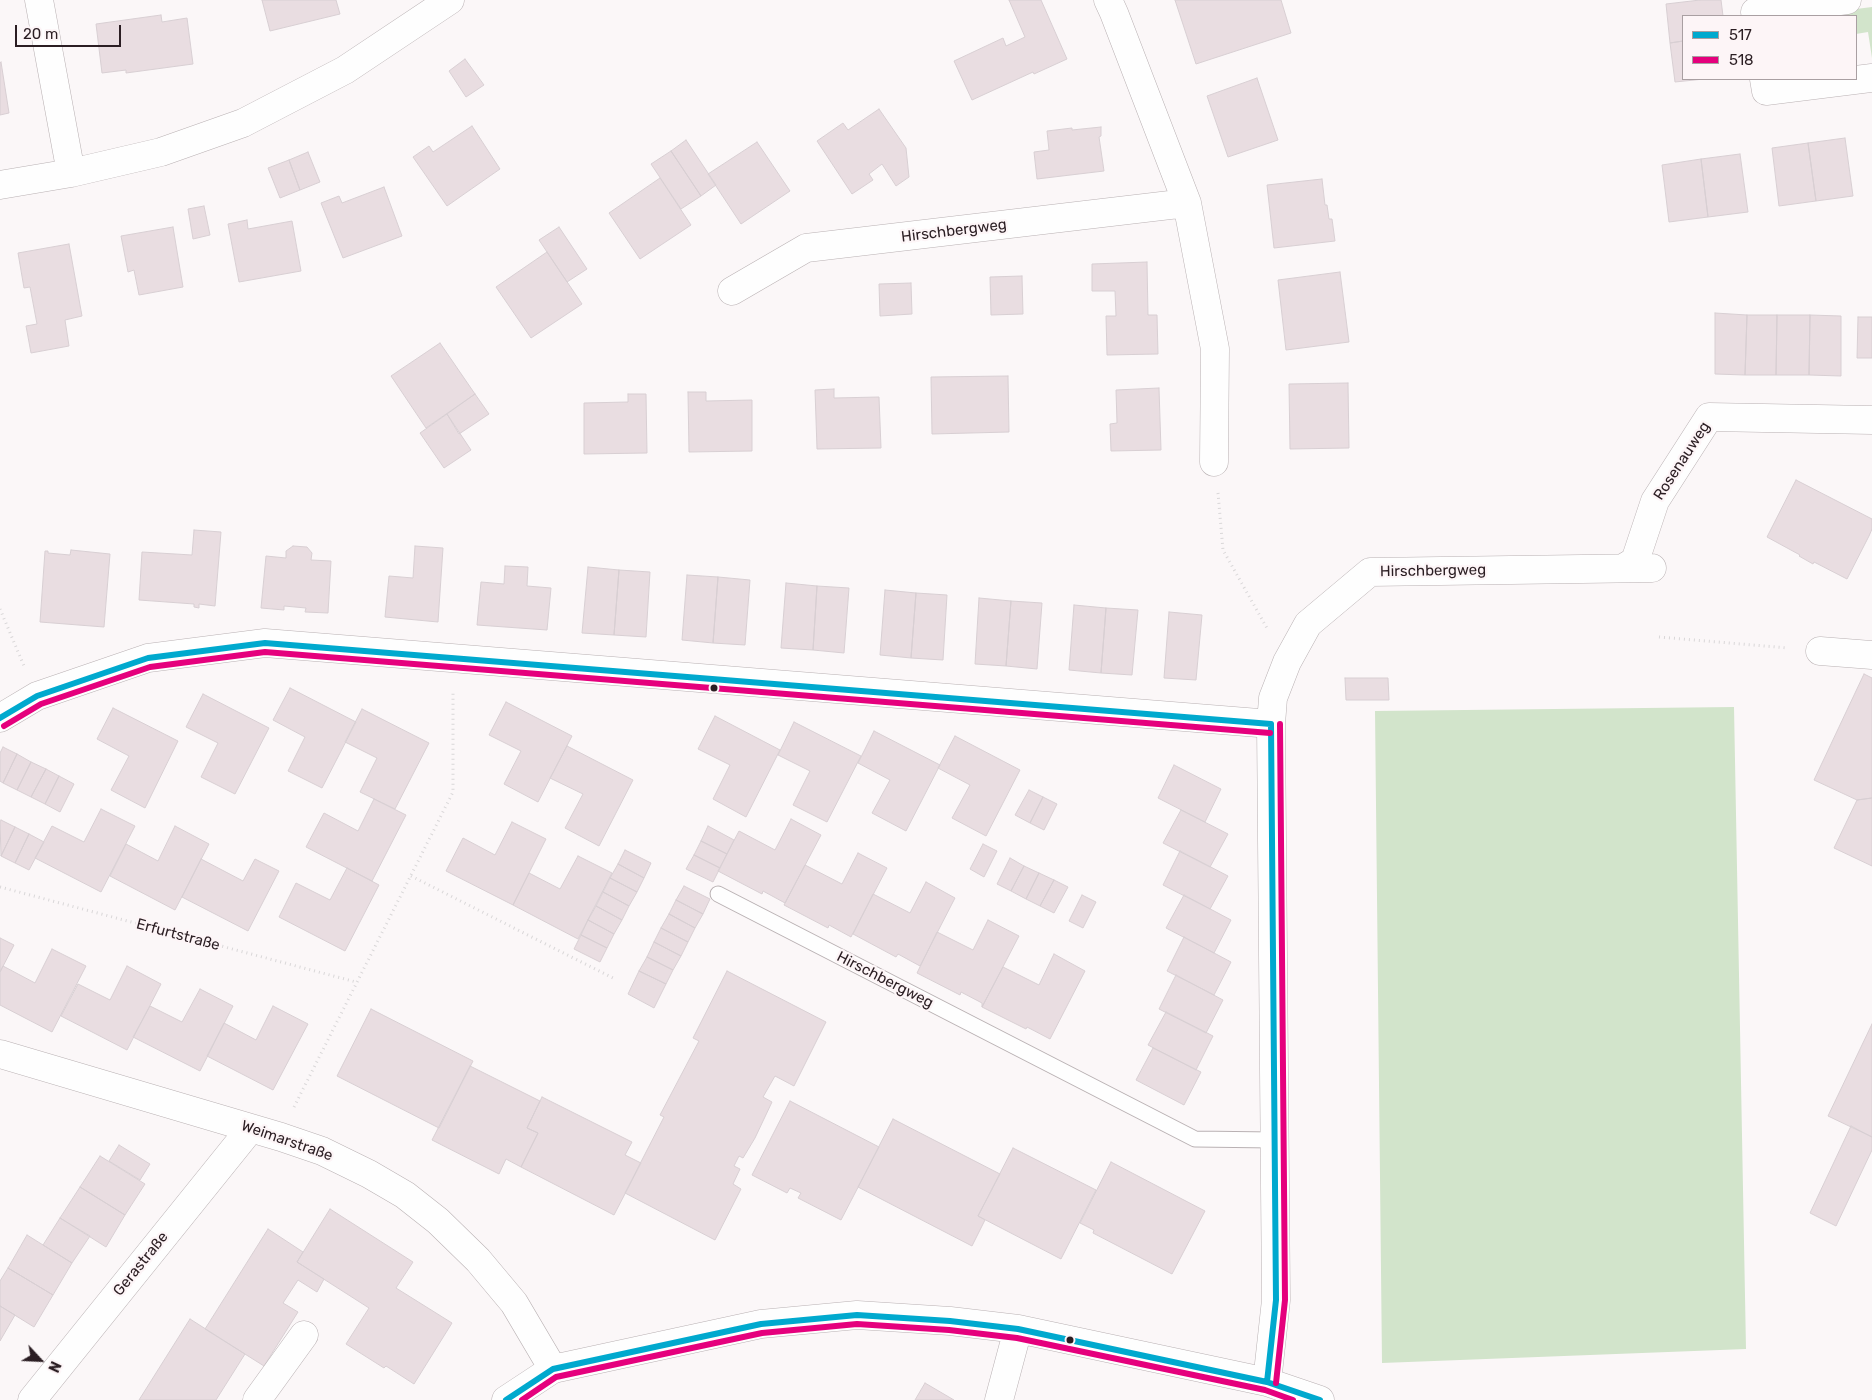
<!DOCTYPE html>
<html>
<head>
<meta charset="utf-8">
<style>
  body { margin:0 }
  #map { position:relative; width:1872px; height:1400px; overflow:hidden; background:#fbf7f8; font-family:Rubik,sans-serif }
  canvas { display:block }
  .legend { position:absolute; left:1682px; top:15px; width:175px; height:65px; box-sizing:border-box; background:#fdf5f7; border:1px solid #a99fa2; margin:0; padding:6px 9px; list-style:none; font-size:15px; color:#2b1e23 }
  .legend li { display:flex; align-items:center; gap:10px; height:25px }
  .legend b { width:25px; border:1px solid #a99fa2 }
  .north { position:absolute; left:15px; top:1335px; width:50px; height:50px; -webkit-text-stroke:4px #fdf5f7; paint-order:stroke; rotate:115deg; font-size:14px; font-weight:700; line-height:20px; text-align:center; color:#2b1e23 }
  .north::after { content:''; display:block; margin:auto; width:18px; height:22px; background:#2b1e23; clip-path:polygon(50% 0,100% 100%,50% 72%,0 100%) }
  .scale { position:absolute; left:15px; top:25px; width:106px; height:22px; box-sizing:border-box; border:2px solid #2b1e23; border-top:0; padding-left:6px; font-size:15px; line-height:18px; white-space:nowrap; color:#2b1e23; -webkit-text-stroke:4px #fdf5f7; paint-order:stroke }
</style>
</head>
<body>
<div id="map">
<canvas width="1872" height="1400"></canvas>
<ul class="legend">
<li><b style="height:6px;background:#00a9ce"></b>517</li>
<li><b style="height:6px;background:#e5007d"></b>518</li>
</ul>
<div class="north">N</div>
<div class="scale">20 m</div>
</div>
<script>
const ctx = document.querySelector('canvas').getContext('2d');
ctx.lineJoin = 'round';
function fill(path, color) {
  ctx.fillStyle = color;
  ctx.fill(path, 'evenodd');
}
function shape(rows) {
  const path = new Path2D();
  for (const r of rows) {
    path.moveTo(r[0], r[1]);
    for (let i = 2; i < r.length; i += 2) path.lineTo(r[i], r[i + 1]);
  }
  return path;
}
function trace(path, color, width, dash) {
  ctx.strokeStyle = color;
  ctx.lineWidth = width;
  ctx.lineCap = dash ? 'butt' : 'round';
  ctx.setLineDash(dash || []);
  ctx.stroke(path);
}
function label(font, color, halo, rows, align = 'center') {
  ctx.font = font + ' Rubik,sans-serif';
  ctx.lineWidth = 4.5;
  ctx.setLineDash([]);
  ctx.textBaseline = 'middle';
  ctx.strokeStyle = halo;
  ctx.fillStyle = color;
  for (const [text, x, y, turn = 0] of rows) {
    ctx.save();
    ctx.translate(x, y);
    ctx.rotate((+turn || 0) * Math.PI / 180);
    ctx.textAlign = isNaN(turn) ? turn : align;
    if (halo) ctx.strokeText(text, 0, 0);
    ctx.fillText(text, 0, 0);
    ctx.restore();
  }
}
const green = shape([
  [1872,7,1872,58,1868,32,1856,34,1856,16,1800,16],
  [1734,707,1746,1349,1382,1363,1375,711]
]);
const building = shape([
  [262,0,336,0,340,14,270,31,262,0],
  [1009,0,1041,0,1067,59,1034,74,1033,72,972,100,954,61,1003,38,1006,46,1025,37,1009,0],
  [1175,0,1281,0,1291,33,1196,64,1175,0],
  [1700,0,1721,0,1723,16,1683,16,1683,41,1670,43,1666,4,1700,0],
  [161,15,162,22,187,18,193,64,126,73,126,70,102,73,96,24,161,15],
  [1683,41,1683,79,1704,79,1675,82,1670,43,1683,41],
  [465,59,484,85,466,97,449,71,465,59],
  [1,62,9,113,0,115,0,63,1,62],
  [1257,78,1278,140,1228,157,1207,96,1257,78],
  [879,109,906,148,909,177,896,186,882,164,869,174,873,180,852,194,817,141,843,123,848,130,879,109],
  [472,126,500,169,447,206,413,157,429,146,433,152,472,126],
  [1101,127,1101,136,1099,137,1104,171,1037,179,1034,152,1049,150,1047,131,1072,128,1072,130,1101,127],
  [1845,138,1853,196,1816,201,1808,143,1845,138],
  [686,140,716,185,701,196,671,151,686,140],
  [757,142,790,191,741,224,708,174,757,142],
  [1808,143,1816,201,1779,206,1772,148,1808,143],
  [671,151,701,196,681,209,651,164,671,151],
  [308,152,320,182,300,190,289,160,308,152],
  [1740,154,1748,212,1708,217,1701,159,1740,154],
  [1701,159,1708,217,1669,222,1662,165,1701,159],
  [289,160,300,190,280,198,268,168,289,160],
  [660,178,691,225,640,259,609,213,660,178],
  [1322,179,1325,205,1327,205,1329,219,1332,219,1335,241,1274,248,1267,185,1322,179],
  [384,187,402,236,343,258,321,203,339,196,342,203,384,187],
  [204,206,210,235,193,239,188,209,204,206],
  [247,220,248,229,292,221,301,271,239,282,228,224,247,220],
  [173,227,183,287,139,295,134,270,128,272,121,236,173,227],
  [559,227,587,269,567,282,539,240,559,227],
  [69,244,82,316,65,320,69,346,31,353,26,326,37,324,30,287,24,288,18,253,69,244],
  [547,252,582,304,531,338,496,287,547,252],
  [1147,262,1148,315,1157,315,1158,354,1107,355,1106,316,1116,316,1115,291,1092,291,1092,264,1147,262],
  [1340,272,1349,342,1286,350,1278,280,1340,272],
  [1022,276,1023,314,991,315,990,277,1022,276],
  [911,283,912,314,880,316,879,284,911,283],
  [1715,313,1747,315,1745,375,1715,374,1715,313],
  [1747,315,1777,315,1776,375,1745,375,1747,315],
  [1777,315,1810,315,1809,375,1776,375,1777,315],
  [1810,315,1841,316,1841,376,1809,375,1810,315],
  [1858,317,1872,317,1872,358,1857,358,1858,317],
  [440,343,475,394,426,428,391,376,440,343],
  [1008,376,1009,432,932,434,931,377,1008,376],
  [1348,383,1349,448,1290,449,1289,384,1348,383],
  [1159,388,1161,450,1111,451,1110,424,1117,423,1116,390,1159,388],
  [834,389,834,398,879,397,881,448,817,449,815,390,834,389],
  [688,392,706,392,706,401,752,400,752,451,689,452,688,392],
  [475,394,489,414,459,434,447,414,475,394],
  [628,394,646,394,647,453,584,454,584,403,628,402,628,394],
  [447,414,471,450,444,468,420,433,447,414],
  [1796,480,1872,519,1872,529,1869,536,1847,579,1814,562,1813,564,1799,556,1800,555,1767,537,1796,480],
  [194,530,221,532,215,606,199,604,199,608,194,607,194,604,139,600,142,552,192,555,194,530],
  [293,546,307,547,312,553,311,560,331,561,328,613,305,612,306,608,284,606,284,610,261,608,266,556,286,558,286,551,293,546],
  [415,546,443,548,438,622,385,617,389,576,413,578,415,546],
  [71,550,110,554,104,627,40,622,45,551,48,551,48,553,70,555,71,550],
  [505,566,528,567,527,586,551,588,547,630,477,625,481,582,504,584,505,566],
  [588,567,619,570,614,635,582,633,588,567],
  [619,570,650,572,646,637,614,635,619,570],
  [687,575,718,577,713,643,682,640,687,575],
  [718,577,750,580,745,645,713,643,718,577],
  [786,583,817,586,813,650,781,648,786,583],
  [817,586,849,588,844,653,813,650,817,586],
  [885,590,916,593,911,658,880,655,885,590],
  [916,593,947,595,943,660,911,658,916,593],
  [979,598,1011,601,1006,666,975,664,979,598],
  [1011,601,1042,603,1037,669,1006,666,1011,601],
  [1074,605,1106,608,1101,673,1069,670,1074,605],
  [1106,608,1138,610,1132,675,1101,673,1106,608],
  [1169,612,1202,615,1196,680,1164,678,1169,612],
  [1864,674,1872,678,1872,798,1857,800,1814,780,1864,674],
  [1345,678,1388,678,1389,700,1346,700,1345,678],
  [290,688,356,722,322,788,288,771,305,737,273,720,290,688],
  [203,694,269,728,235,794,201,777,218,743,186,727,203,694],
  [506,702,572,736,538,802,504,784,521,751,489,735,506,702],
  [113,708,178,741,145,808,111,790,129,756,97,739,113,708],
  [362,709,429,743,395,809,360,792,377,758,345,742,362,709],
  [715,716,780,750,746,817,713,799,730,765,698,749,715,716],
  [794,722,861,756,827,822,793,805,810,771,778,755,794,722],
  [874,731,940,765,906,831,872,813,890,780,858,763,874,731],
  [955,736,1020,770,986,836,952,818,970,785,938,768,955,736],
  [567,746,633,780,599,846,565,828,583,794,550,778,567,746],
  [3,747,17,754,3,783,0,781,0,753,3,747],
  [17,754,31,762,17,790,3,783,17,754],
  [31,762,46,769,31,797,17,790,31,762],
  [1174,765,1221,789,1205,822,1158,798,1174,765],
  [46,769,59,776,45,804,31,797,46,769],
  [59,776,74,784,60,812,45,804,59,776],
  [1029,790,1043,797,1030,823,1015,815,1029,790],
  [1043,797,1057,804,1044,830,1030,823,1043,797],
  [1872,798,1872,866,1834,848,1857,800,1872,798],
  [374,799,406,815,372,881,306,847,324,813,358,831,374,799],
  [101,809,135,826,101,892,35,858,52,826,84,842,101,809],
  [1181,810,1228,834,1210,867,1163,843,1181,810],
  [791,819,821,835,785,903,763,891,762,894,718,871,739,831,775,850,791,819],
  [1,820,15,827,1,856,0,822,1,820],
  [512,822,546,839,513,905,446,871,463,838,495,855,512,822],
  [175,826,209,844,175,910,110,876,126,844,158,861,175,826],
  [708,826,734,840,727,854,701,841,708,826],
  [15,827,29,834,15,863,1,856,15,827],
  [29,834,44,842,29,870,15,863,29,834],
  [701,841,727,854,720,868,694,855,701,841],
  [983,844,997,851,984,877,970,869,983,844],
  [625,850,651,863,644,878,618,864,625,850],
  [1180,851,1228,876,1210,909,1163,885,1180,851],
  [858,853,887,868,851,937,829,925,828,928,784,905,805,865,842,884,858,853],
  [694,855,720,868,713,882,686,869,694,855],
  [578,856,612,873,578,939,513,905,529,873,560,889,578,856],
  [1010,858,1024,866,1011,891,997,884,1010,858],
  [201,859,243,881,255,859,279,871,248,931,182,897,201,859],
  [618,864,644,878,637,892,610,878,618,864],
  [1024,866,1039,873,1026,899,1011,891,1024,866],
  [347,868,379,885,345,951,279,917,296,883,330,900,347,868],
  [1039,873,1054,880,1040,906,1026,899,1039,873],
  [610,878,637,892,629,906,603,892,610,878],
  [1054,880,1068,887,1054,913,1040,906,1054,880],
  [926,882,955,898,920,966,898,954,896,957,853,934,873,894,910,913,926,882],
  [684,886,710,899,703,914,676,900,684,886],
  [603,892,629,906,622,920,596,906,603,892],
  [1082,895,1096,902,1083,928,1069,921,1082,895],
  [1184,895,1231,920,1214,953,1166,928,1184,895],
  [676,900,703,914,695,928,669,914,676,900],
  [596,906,622,920,614,934,588,920,596,906],
  [669,914,695,928,688,942,661,928,669,914],
  [588,920,614,934,607,948,581,935,588,920],
  [988,920,1019,936,982,1007,982,1003,961,992,960,995,917,973,937,932,973,950,988,920],
  [661,928,688,942,681,956,654,942,661,928],
  [581,935,607,948,600,962,574,949,581,935],
  [1184,937,1231,962,1214,995,1167,971,1184,937],
  [0,938,14,945,0,972,0,938],
  [654,942,681,956,673,970,647,957,654,942],
  [52,949,86,966,52,1032,0,1005,0,972,3,966,35,983,52,949],
  [1054,954,1085,971,1050,1039,1027,1027,1026,1029,982,1007,1003,967,1039,985,1054,954],
  [647,957,673,970,666,984,639,971,647,957],
  [127,966,161,984,127,1050,61,1016,78,984,110,1000,127,966],
  [639,971,666,984,654,1008,628,994,639,971],
  [727,971,826,1022,794,1086,775,1076,763,1097,772,1102,755,1138,743,1158,739,1156,734,1166,740,1169,733,1184,741,1189,715,1240,625,1193,664,1117,660,1115,699,1041,693,1038,727,971],
  [1176,975,1223,1000,1206,1033,1159,1009,1176,975],
  [200,989,233,1006,200,1071,133,1037,150,1006,182,1022,200,989],
  [273,1006,308,1024,273,1090,207,1056,224,1023,256,1040,273,1006],
  [371,1009,473,1061,439,1128,337,1076,371,1009],
  [1166,1012,1213,1036,1196,1070,1148,1045,1166,1012],
  [1872,1024,1872,1137,1828,1116,1872,1024],
  [1153,1048,1201,1072,1184,1105,1136,1080,1153,1048],
  [470,1066,540,1101,527,1128,538,1133,521,1167,506,1159,499,1174,432,1140,470,1066],
  [542,1097,632,1142,625,1155,641,1163,614,1215,521,1167,538,1133,527,1128,542,1097],
  [790,1101,879,1147,841,1220,798,1198,801,1193,790,1188,787,1193,752,1175,790,1101],
  [893,1119,1000,1174,978,1216,985,1220,972,1246,858,1187,893,1119],
  [1851,1126,1872,1137,1872,1150,1836,1226,1810,1213,1851,1126],
  [119,1145,150,1164,140,1180,109,1161,119,1145],
  [1013,1148,1096,1190,1061,1259,978,1216,1013,1148],
  [100,1156,145,1184,125,1215,80,1187,100,1156],
  [1111,1162,1205,1211,1172,1274,1093,1233,1094,1230,1080,1223,1111,1162],
  [80,1187,125,1215,106,1247,60,1218,80,1187],
  [330,1209,413,1262,396,1288,452,1323,414,1384,386,1366,384,1368,346,1344,369,1308,297,1262,330,1209],
  [60,1218,90,1236,72,1263,43,1245,60,1218],
  [268,1229,303,1252,297,1262,324,1279,317,1292,298,1280,283,1303,298,1312,264,1366,205,1329,268,1229],
  [27,1235,72,1263,53,1295,8,1268,27,1235],
  [8,1268,53,1295,34,1327,0,1306,0,1281,8,1268],
  [0,1306,15,1315,0,1341,0,1306],
  [190,1319,245,1354,216,1400,139,1400,190,1319],
  [925,1383,954,1400,915,1400,925,1383]
]);
const path = shape([
  [1218,493,1223,550,1268,630],
  [0,609,24,666],
  [1659,637,1788,648],
  [411,876,613,978],
  [0,887,356,982],
  [294,1107,453,792,453,691]
]);
const service = shape([
  [718,894,1195,1139,1274,1140]
]);
const minor = shape([
  [39,0,71,173],
  [1108,0,1114,13,1187,203,1215,349,1214,462],
  [1756,16,1755,12,1847,0],
  [1764,79,1766,91,1872,78],
  [0,185,71,173,161,152,243,123,345,70,450,0],
  [732,291,806,248,1187,203],
  [1625,567,1635,561,1655,501,1709,417,1872,420],
  [1820,651,1872,655],
  [0,718,37,696,148,658,265,643,1271,724],
  [0,1054,281,1137,322,1151,369,1174,405,1195,438,1221,478,1260,514,1303,553,1369],
  [1267,1382,1276,1300,1271,724,1273,698,1287,662,1308,624,1370,572,1652,568],
  [32,1400,251,1128],
  [257,1400,304,1335],
  [506,1400,553,1369,761,1324,857,1315,950,1321,1018,1329,1267,1382,1320,1400],
  [999,1400,1018,1329]
]);
const bus1 = shape([
  [0,718,37,696,148,658,265,643,1271,724],
  [1267,1382,1276,1300,1271,724],
  [506,1400,553,1369,761,1324,857,1315,950,1321,1018,1329,1267,1382,1320,1400]
]);
const bus2 = shape([
  [4,726,41,704,150,667,265,652,1270,733],
  [1276,1383,1285,1300,1280,724],
  [522,1400,556,1377,762,1333,857,1324,949,1330,1017,1338,1265,1390,1293,1400]
]);
const markers = [
  [714,688,4.5,"#2b1e23"],
  [1070,1340,4.5,"#2b1e23"]
];
const streetNames = [
  ["Hirschbergweg",954,231,-7],
  ["Rosenauweg",1682,461,-57],
  ["Hirschbergweg",1433,571,-1],
  ["Erfurtstraße",178,935,15],
  ["Hirschbergweg",885,980,27],
  ["Weimarstraße",287,1141,19],
  ["Gerastraße",141,1264,-51]
];
fill(green, '#d2e4cb');
fill(building, '#e9dde1');
trace(building, '#d8cfd3', 1);
trace(service, '#b9b1b3', 17);
trace(minor, '#b9b1b3', 29);
trace(path, '#d9d7d8', 3, [1, 4]);
trace(service, '#fefefe', 15);
trace(minor, '#fefefe', 28);
trace(bus1, '#00a9ce', 6);
trace(bus2, '#e5007d', 6);
for (const [x, y, r, color] of markers) {
  const dot = new Path2D();
  dot.arc(x, y, r, 0, 2 * Math.PI);
  ctx.fillStyle = color;
  ctx.fill(dot);
  trace(dot, '#fdf5f7', 2);
}
label('15px', '#2b1e23', '#fdf5f7', streetNames);
</script>
</body>
</html>
